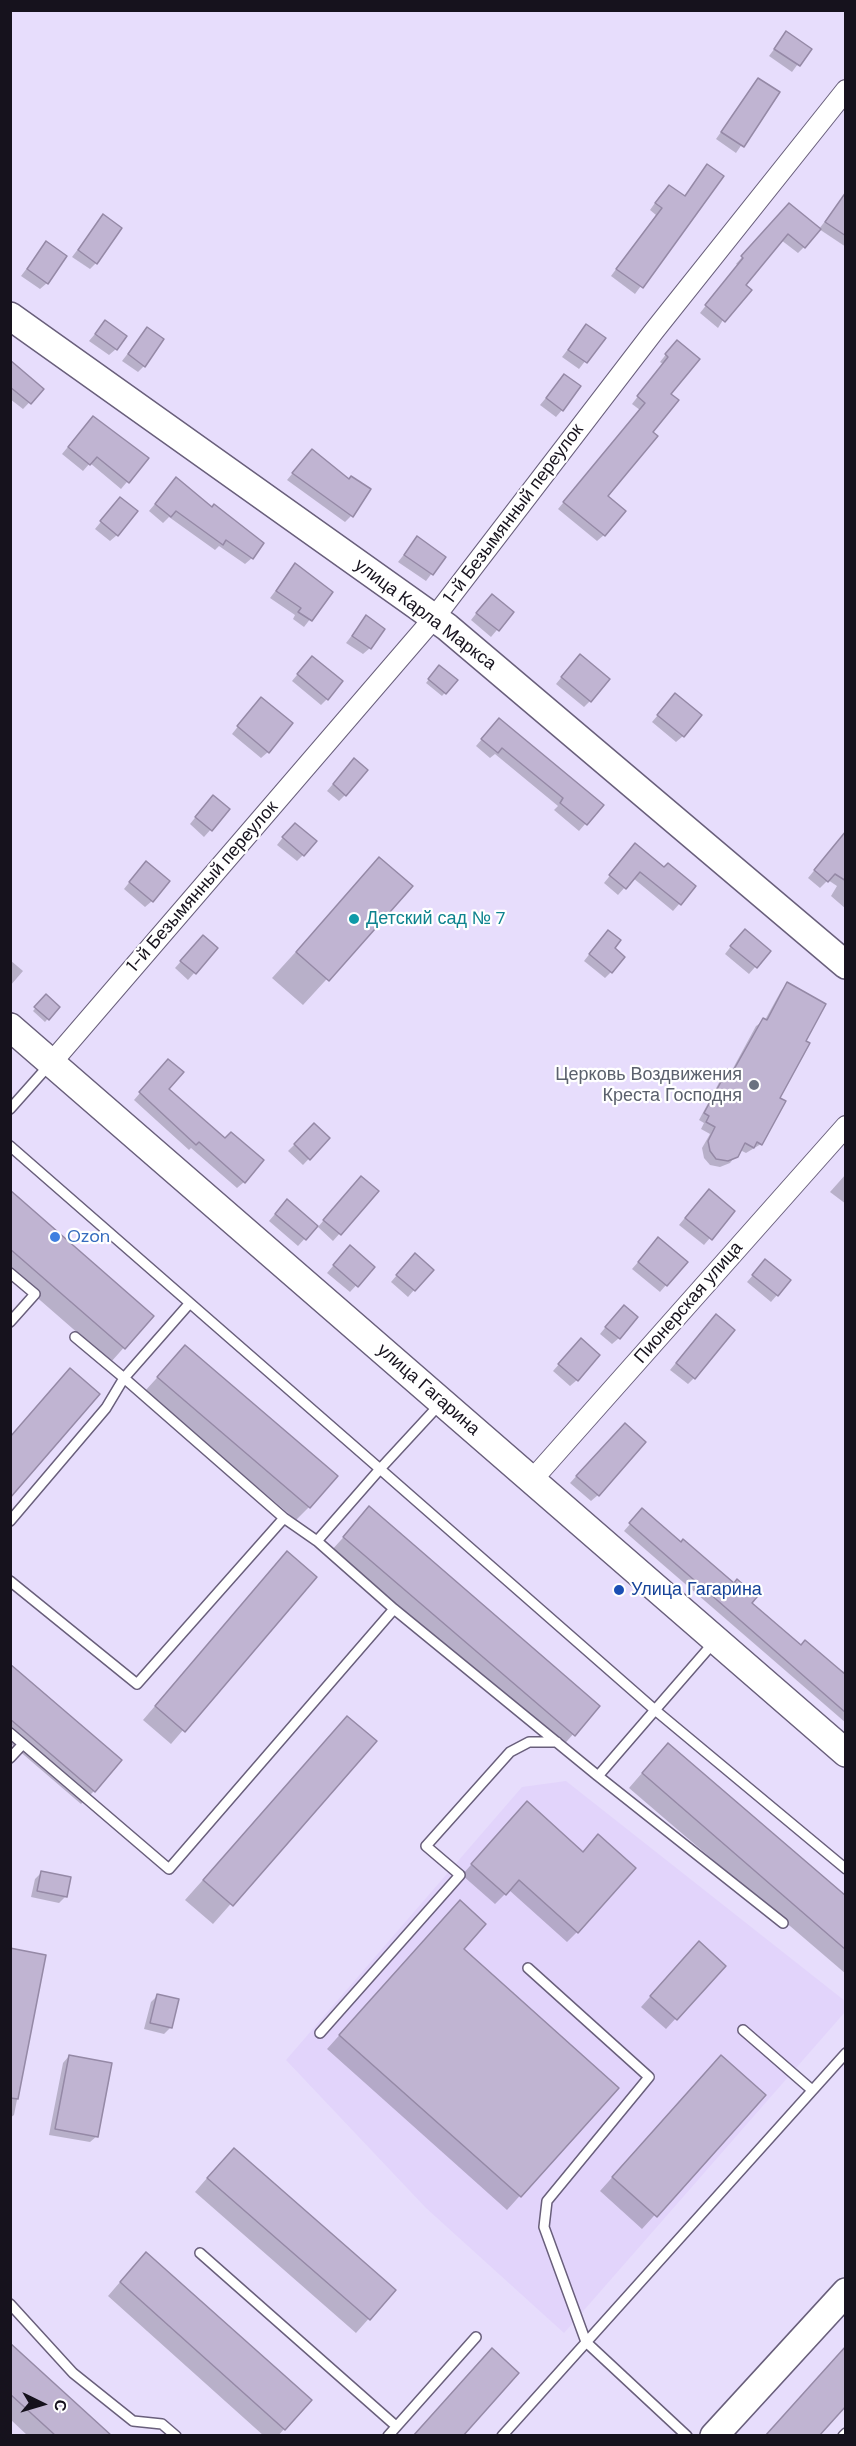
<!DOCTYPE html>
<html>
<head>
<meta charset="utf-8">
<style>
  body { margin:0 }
  #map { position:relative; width:856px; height:2446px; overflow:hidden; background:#e7ddfc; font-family:"DM Sans",sans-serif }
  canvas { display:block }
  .frame { position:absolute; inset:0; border:12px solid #16121d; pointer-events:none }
  .north { position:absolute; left:12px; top:2374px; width:60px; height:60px; -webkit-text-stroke:4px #fff; paint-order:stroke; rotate:95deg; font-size:16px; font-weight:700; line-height:24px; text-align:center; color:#16121d }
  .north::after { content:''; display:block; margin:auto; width:21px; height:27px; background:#16121d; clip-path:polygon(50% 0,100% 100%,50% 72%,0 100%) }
</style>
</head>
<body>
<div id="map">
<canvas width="856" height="2446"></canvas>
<div class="frame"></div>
<div class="north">С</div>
</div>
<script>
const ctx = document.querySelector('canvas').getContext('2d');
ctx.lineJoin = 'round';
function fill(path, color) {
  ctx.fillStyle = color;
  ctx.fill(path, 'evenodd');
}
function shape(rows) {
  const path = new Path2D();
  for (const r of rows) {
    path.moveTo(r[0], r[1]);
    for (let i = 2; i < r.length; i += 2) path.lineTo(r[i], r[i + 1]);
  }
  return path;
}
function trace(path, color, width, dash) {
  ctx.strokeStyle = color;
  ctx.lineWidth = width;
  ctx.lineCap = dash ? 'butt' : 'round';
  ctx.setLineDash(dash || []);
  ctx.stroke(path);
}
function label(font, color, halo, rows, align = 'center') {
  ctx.font = font + ' "DM Sans",sans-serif';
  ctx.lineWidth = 4.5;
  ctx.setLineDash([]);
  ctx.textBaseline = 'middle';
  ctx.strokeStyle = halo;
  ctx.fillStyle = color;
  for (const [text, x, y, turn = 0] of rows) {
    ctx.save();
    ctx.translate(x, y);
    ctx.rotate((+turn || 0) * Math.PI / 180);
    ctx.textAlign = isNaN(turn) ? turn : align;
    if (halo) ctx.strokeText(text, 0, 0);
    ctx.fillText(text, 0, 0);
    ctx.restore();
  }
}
const built = shape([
  [566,1781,845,2001,845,2012,564,2333,426,2208,286,2060,522,1787]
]);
const shadow = shape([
  [786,33,809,49,792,72,769,56],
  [758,80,777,93,736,153,716,139],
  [707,166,722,176,635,294,611,276,656,215,650,210,662,193,669,186,684,197],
  [839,203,846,207,846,247,819,229],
  [783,211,804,247,798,253,781,240,744,286,718,328,700,313,738,265,736,264],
  [103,216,96,263,90,269,72,257],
  [46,243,47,283,40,289,21,276],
  [105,322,116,349,109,355,89,341],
  [586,326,603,338,579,369,562,357],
  [147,329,144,366,138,372,122,361],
  [671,348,669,394,651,433,606,496,604,535,597,541,558,509,640,410,632,404,663,364,660,362],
  [10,374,42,389,23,409,10,399],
  [564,376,562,410,556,417,540,405],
  [87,424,147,458,121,489,90,463,83,471,62,454],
  [306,457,351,516,345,522,287,480],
  [170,486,252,558,245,564,219,546,215,550,169,517,163,523,149,511],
  [114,506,117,535,110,541,95,529],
  [417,538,444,557,426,581,398,562],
  [295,565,331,592,304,627,293,619,295,615,270,598],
  [485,602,512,612,491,637,471,620],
  [366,617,370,648,363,654,346,643],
  [573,663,590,701,584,707,556,684],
  [306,664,327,699,321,705,292,681],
  [436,670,456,680,442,696,426,683],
  [669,702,683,736,676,742,652,722],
  [255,705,268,752,261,758,232,734],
  [493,726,601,806,579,831,554,810,558,806,495,754,490,758,476,746],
  [347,767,345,795,339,801,327,791],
  [206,804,228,810,204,837,190,824],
  [288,831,303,855,297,861,277,845],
  [846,840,846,909,831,896,837,886,828,880,820,888,808,878,836,844],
  [629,852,664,868,694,887,673,911,633,878,618,895,604,883],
  [380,859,411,887,303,1005,272,978],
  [139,870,152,901,145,907,124,889],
  [738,937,769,951,749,974,725,954],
  [602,938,613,948,611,972,605,978,584,961],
  [197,943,216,948,188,980,175,968],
  [10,960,23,971,10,986],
  [787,984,804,1042,761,1144,746,1153,740,1150,730,1163,720,1167,710,1165,704,1158,702,1148,710,1134,701,1129,704,1123,699,1120,722,1077,729,1071,731,1072,756,1026,765,1020,781,991],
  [46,996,58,1007,45,1022,33,1011],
  [162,1067,167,1090,225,1140,244,1182,237,1188,191,1148,189,1150,134,1100],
  [314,1125,328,1138,303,1165,288,1151],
  [846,1174,846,1204,830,1192],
  [354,1184,377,1191,333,1241,318,1227],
  [10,1192,152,1316,111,1362,10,1274],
  [702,1197,733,1211,704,1245,679,1225],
  [280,1208,316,1226,298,1246,269,1221],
  [652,1246,666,1285,660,1292,632,1269],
  [344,1253,373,1267,350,1292,327,1273],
  [408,1262,414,1290,408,1297,391,1282],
  [759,1268,777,1295,771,1302,747,1282],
  [617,1313,619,1338,612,1344,600,1334],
  [709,1322,694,1378,688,1384,670,1370],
  [575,1346,577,1380,570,1386,553,1371],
  [185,1347,309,1507,296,1520,145,1391],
  [590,1461,598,1495,591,1501,570,1483],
  [369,1509,598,1706,560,1749,331,1551],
  [636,1517,680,1544,800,1647,846,1673,846,1723,624,1531],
  [274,1567,315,1577,171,1744,143,1720],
  [10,1666,94,1791,81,1804,10,1743],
  [347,1718,374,1741,213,1924,185,1900],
  [655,1758,846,1898,846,1974,629,1788],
  [517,1813,582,1853,577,1932,567,1942,509,1890,495,1904,462,1875],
  [42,1872,66,1896,59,1903,31,1897,35,1879],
  [447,1915,461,1949,617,2088,507,2210,327,2049],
  [10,1950,45,1956,14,2115,10,2118],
  [689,1953,724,1966,666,2029,641,2007],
  [157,1996,171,2027,164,2034,144,2029,151,2002],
  [69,2056,97,2136,90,2142,49,2135,63,2063],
  [708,2070,764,2095,642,2229,600,2191],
  [220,2163,394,2290,356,2333,195,2192],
  [133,2267,284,2429,278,2436,264,2436,108,2296],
  [10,2345,110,2436,28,2436,10,2419]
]);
const building = shape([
  [786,31,812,49,800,66,774,49,786,31],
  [758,78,780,92,744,147,721,132,758,78],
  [707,164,724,176,643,288,616,269,662,208,655,203,669,185,685,196,707,164],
  [846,192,846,236,825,222,846,192],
  [789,203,821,229,805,248,788,234,746,285,752,290,725,322,705,305,743,258,741,256,789,203],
  [103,214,122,228,97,264,78,250,103,214],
  [46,241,67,256,48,284,27,269,46,241],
  [105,320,127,336,117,350,95,334,105,320],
  [586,324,606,338,587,363,568,350,586,324],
  [147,327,164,339,145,367,128,354,147,327],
  [677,340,700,359,671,394,679,400,653,432,658,436,608,496,626,511,605,536,563,502,645,403,637,396,668,357,665,354,677,340],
  [10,360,44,389,31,404,10,387,10,360],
  [564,374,581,386,563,411,546,398,564,374],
  [93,416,149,458,129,483,97,457,90,465,68,447,93,416],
  [312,449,349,479,351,476,371,489,353,517,292,473,312,449],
  [176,477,212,507,214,504,264,543,253,559,226,540,223,545,176,511,171,517,155,504,176,477],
  [120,497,138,511,118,536,100,521,120,497],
  [417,536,446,557,433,575,404,555,417,536],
  [295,563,333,592,312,621,298,612,301,608,276,591,295,563],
  [492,594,514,612,499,631,476,613,492,594],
  [366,615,385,629,371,649,352,636,366,615],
  [580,654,610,679,591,702,561,677,580,654],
  [312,656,343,681,328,700,297,674,312,656],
  [439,665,458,680,446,694,428,679,439,665],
  [675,693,702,715,684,737,657,715,675,693],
  [261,697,293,723,269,753,237,726,261,697],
  [499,718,604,805,587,825,560,803,563,798,502,748,498,753,481,739,499,718],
  [354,758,368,770,346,796,333,784,354,758],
  [213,795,230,809,212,831,195,817,213,795],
  [295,823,317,841,304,856,282,837,295,823],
  [846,831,846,881,835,874,828,882,814,870,846,831],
  [635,843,664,867,668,863,696,886,681,905,640,872,626,889,609,875,635,843],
  [379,857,413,886,329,981,296,952,379,857],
  [146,861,170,881,153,902,129,882,146,861],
  [745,929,771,951,757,968,730,946,745,929],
  [608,930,621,940,615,948,625,957,612,973,589,954,608,930],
  [203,935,218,948,196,974,180,961,203,935],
  [787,982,826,1004,806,1041,810,1043,780,1098,786,1101,762,1145,757,1142,754,1148,745,1143,738,1157,728,1161,716,1159,710,1151,708,1141,715,1127,706,1122,709,1116,704,1113,728,1069,733,1071,763,1018,767,1020,787,982],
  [46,994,60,1007,49,1020,34,1007,46,994],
  [168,1059,184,1072,169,1089,225,1138,231,1132,264,1160,245,1183,199,1142,196,1145,139,1092,168,1059],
  [314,1123,330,1138,310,1160,294,1144,314,1123],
  [361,1176,379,1191,341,1235,323,1220,361,1176],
  [709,1189,735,1211,712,1240,685,1218,709,1189],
  [10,1190,154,1316,125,1349,10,1249,10,1190],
  [287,1199,318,1226,306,1240,275,1214,287,1199],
  [658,1237,688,1262,667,1286,638,1262,658,1237],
  [350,1245,375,1267,358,1287,333,1265,350,1245],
  [415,1253,434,1270,415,1291,396,1275,415,1253],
  [765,1259,791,1280,778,1296,752,1275,765,1259],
  [624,1305,638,1317,620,1339,605,1327,624,1305],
  [716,1314,735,1330,695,1379,676,1363,716,1314],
  [581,1338,600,1355,578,1381,558,1364,581,1338],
  [185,1345,338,1476,310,1508,157,1377,185,1345],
  [70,1368,100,1394,10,1498,10,1437,70,1368],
  [625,1423,646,1442,599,1496,576,1476,625,1423],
  [369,1506,600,1706,575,1736,343,1537,369,1506],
  [642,1508,681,1542,683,1539,734,1583,737,1579,757,1597,752,1603,801,1645,805,1640,846,1675,846,1713,629,1523,642,1508],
  [287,1551,317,1577,185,1732,155,1706,287,1551],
  [10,1664,122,1760,95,1792,10,1719,10,1664],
  [347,1716,377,1741,233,1906,203,1880,347,1716],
  [668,1743,846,1896,846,1950,642,1773,668,1743],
  [527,1801,583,1852,598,1834,636,1868,578,1933,519,1880,506,1895,471,1864,527,1801],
  [41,1871,71,1877,67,1897,37,1891,41,1871],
  [460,1900,486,1924,464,1949,619,2088,521,2197,339,2035,460,1900],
  [699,1941,726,1966,677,2020,650,1996,699,1941],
  [10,1948,46,1955,18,2099,10,2098,10,1948],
  [157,1994,179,1999,172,2028,150,2023,157,1994],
  [69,2055,112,2063,98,2137,55,2129,69,2055],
  [721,2055,766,2095,657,2217,612,2177,721,2055],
  [234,2148,396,2290,370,2320,207,2178,234,2148],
  [146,2252,312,2400,285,2430,120,2282,146,2252],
  [10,2343,112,2436,56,2436,10,2394,10,2343],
  [846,2346,846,2406,819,2436,765,2436,846,2346],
  [492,2348,519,2373,463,2436,413,2436,492,2348]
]);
const lane = shape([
  [10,1109,50,1064],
  [10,1146,380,1469,440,1404],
  [10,1273,35,1294,10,1322],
  [75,1337,124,1378,189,1304],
  [10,1521,106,1408,124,1378,284,1518],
  [10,1581,137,1684,284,1518,317,1541],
  [715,1641,655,1710,846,1869],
  [10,1733,23,1744,10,1758],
  [23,1744,169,1869,394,1609],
  [598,1776,394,1609,317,1541,380,1469,655,1710,598,1776,783,1923],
  [528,1968,649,2077,547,2201,544,2227,586,2342,687,2436],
  [743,2030,812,2090],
  [320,2033,460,1875,426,1846,510,1752,529,1742,557,1742],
  [200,2253,396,2426],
  [10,2304,73,2373,133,2421,162,2424,176,2436],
  [388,2436,476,2337],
  [502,2436,846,2053],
  [843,2436,846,2433]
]);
const street = shape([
  [52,1062,434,618,654,331,846,90],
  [532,1480,846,1126]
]);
const secondary = shape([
  [10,316,447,627,846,965],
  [10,1027,846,1753],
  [714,2436,846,2292]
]);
const markers = [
  [354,919,6,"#0f9aa8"],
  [754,1085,6,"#6b7280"],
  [55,1237,6,"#3f7fe0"],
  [619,1590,6,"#1a4fb4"]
];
const streetNames = [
  ["1-й Безымянный переулок",514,514,-53],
  ["улица Карла Маркса",425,615,37],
  ["1-й Безымянный переулок",203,887,-49],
  ["Пионерская улица",689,1303,-49],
  ["улица Гагарина",428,1390,41]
];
const cultureNames = [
  ["Детский сад № 7",366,919]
];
const worshipNames = [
  ["Церковь Воздвижения",742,1075],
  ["Креста Господня",742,1096]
];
const shopNames = [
  ["Ozon",67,1237]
];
const transitNames = [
  ["Улица Гагарина",631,1590]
];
fill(built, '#e2d4fb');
fill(shadow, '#0003');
fill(building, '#c0b4d2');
trace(building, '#9589a6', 1.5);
trace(lane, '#695f7b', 12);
trace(street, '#695f7b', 22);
trace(secondary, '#695f7b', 30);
trace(lane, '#fff', 9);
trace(street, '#fff', 20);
trace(secondary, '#fff', 27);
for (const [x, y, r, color] of markers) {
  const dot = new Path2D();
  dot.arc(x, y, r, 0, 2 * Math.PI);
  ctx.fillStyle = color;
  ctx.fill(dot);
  trace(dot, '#fff', 2);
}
label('18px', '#16121d', '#fff', streetNames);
label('18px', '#0d838f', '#fff', cultureNames, 'left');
label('18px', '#5b616d', '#fff', worshipNames, 'right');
label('18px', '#366cbe', '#fff', shopNames, 'left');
label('18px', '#164399', '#fff', transitNames, 'left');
</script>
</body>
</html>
